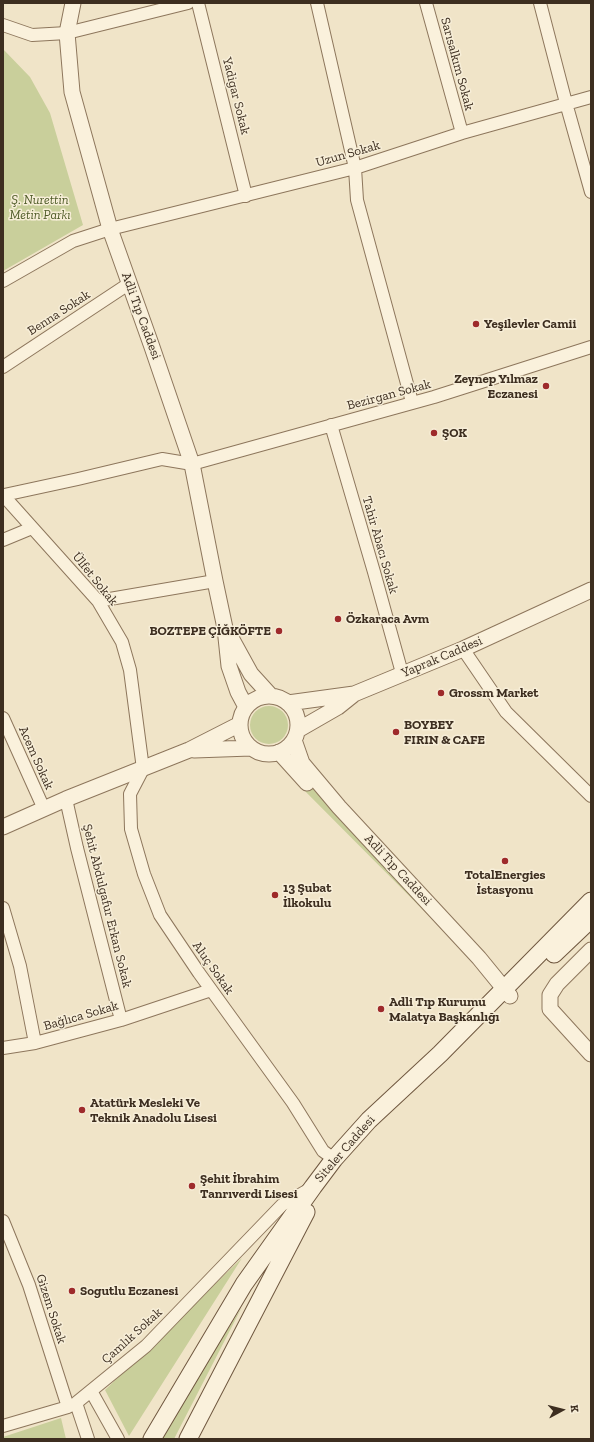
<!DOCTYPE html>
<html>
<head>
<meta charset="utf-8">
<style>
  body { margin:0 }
  #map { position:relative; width:594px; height:1442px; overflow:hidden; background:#f0e4c8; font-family:"Zilla Slab",serif }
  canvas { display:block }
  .frame { position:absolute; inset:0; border:4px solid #3d2e20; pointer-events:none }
  .north { position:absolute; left:542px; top:1390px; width:40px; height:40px; -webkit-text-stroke:3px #f7eed8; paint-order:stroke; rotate:83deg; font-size:11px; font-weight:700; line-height:16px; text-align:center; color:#3d2e20 }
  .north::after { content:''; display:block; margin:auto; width:14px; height:18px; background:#3d2e20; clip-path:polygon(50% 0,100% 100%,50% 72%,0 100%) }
</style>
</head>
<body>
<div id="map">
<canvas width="594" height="1442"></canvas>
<div class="frame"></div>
<div class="north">K</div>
</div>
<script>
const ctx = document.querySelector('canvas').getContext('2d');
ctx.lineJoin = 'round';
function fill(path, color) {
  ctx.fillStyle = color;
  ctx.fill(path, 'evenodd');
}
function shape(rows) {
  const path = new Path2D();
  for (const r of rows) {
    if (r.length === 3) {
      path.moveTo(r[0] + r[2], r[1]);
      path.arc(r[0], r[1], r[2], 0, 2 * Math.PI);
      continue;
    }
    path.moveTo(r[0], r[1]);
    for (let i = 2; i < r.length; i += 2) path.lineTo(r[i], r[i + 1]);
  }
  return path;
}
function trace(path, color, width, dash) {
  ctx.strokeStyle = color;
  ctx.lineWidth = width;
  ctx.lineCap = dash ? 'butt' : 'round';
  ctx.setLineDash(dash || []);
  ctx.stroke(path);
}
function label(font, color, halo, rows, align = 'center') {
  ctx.font = font + ' "Zilla Slab",serif';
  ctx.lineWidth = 3;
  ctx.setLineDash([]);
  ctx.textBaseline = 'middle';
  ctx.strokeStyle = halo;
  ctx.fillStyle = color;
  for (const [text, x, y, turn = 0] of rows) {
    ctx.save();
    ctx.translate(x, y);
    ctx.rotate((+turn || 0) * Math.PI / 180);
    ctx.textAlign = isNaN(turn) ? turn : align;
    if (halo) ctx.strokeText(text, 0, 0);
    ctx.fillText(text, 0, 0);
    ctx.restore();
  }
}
const green = shape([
  [3,49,30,77,50,113,83,225,3,271],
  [269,725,19],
  [298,768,458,945,289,775],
  [242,1258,129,1436,105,1390],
  [242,1307,174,1439,158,1439],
  [61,1418,66,1439,3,1439,3,1437]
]);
const minor = shape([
  [198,3,246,196],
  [317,3,355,168,357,200,412,402],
  [426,3,462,133],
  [540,3,566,103,591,192],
  [3,25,32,35,67,33,188,3],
  [3,281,73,241,110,229,355,168,462,133,591,97],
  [3,367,130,283],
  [331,425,374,572,402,673],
  [3,495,98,601,122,642,130,670,143,769,130,794,131,829,144,874,160,915,199,973,293,1103,323,1151,334,1159],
  [4,495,78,479,162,459,192,464,434,397,591,347],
  [3,540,32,528],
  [98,601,215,581],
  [463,649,506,712,591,796],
  [3,718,44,809],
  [66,799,77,848,121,1020],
  [3,908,20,966,35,1043],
  [3,1048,35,1043,121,1020,211,990],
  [3,1221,29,1285,68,1407],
  [91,1391,118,1439],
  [76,1403,88,1439],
  [3,1426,68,1407,76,1403,146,1346,282,1205,310,1189]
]);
const tertiary = shape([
  [73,3,67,33,72,92,110,229,152,347,192,464,215,581,225,628,229,666,238,692,246,707],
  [229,634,251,674,271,696],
  [269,725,29],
  [288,703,354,694,463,649,591,590],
  [298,730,338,707,353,695],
  [294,740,302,763,339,807,479,958,510,996],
  [194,750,251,748],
  [279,752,307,783],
  [3,827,66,799,189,750,240,724],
  [591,950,557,984,550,995,550,1009,591,1054]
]);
const secondary = shape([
  [554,954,591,919],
  [152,1439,244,1284,313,1187,334,1159,369,1120,440,1054,591,901],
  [188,1439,306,1212]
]);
const markers = [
  [476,324,4,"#9e2a2b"],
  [546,386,4,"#9e2a2b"],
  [434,433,4,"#9e2a2b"],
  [338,619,4,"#9e2a2b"],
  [279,631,4,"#9e2a2b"],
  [441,693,4,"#9e2a2b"],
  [396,732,4,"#9e2a2b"],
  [505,861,4,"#9e2a2b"],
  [275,895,4,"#9e2a2b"],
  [381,1009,4,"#9e2a2b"],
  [82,1110,4,"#9e2a2b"],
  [192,1186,4,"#9e2a2b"],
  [72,1291,4,"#9e2a2b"]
];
const streetNames = [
  ["Sarısalkım Sokak",457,64,75],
  ["Yadigar Sokak",236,96,76],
  ["Uzun Sokak",348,154,-16],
  ["Benna Sokak",59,313,-33],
  ["Adli Tıp Caddesi",141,316,70],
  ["Bezirgan Sokak",389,395,-15],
  ["Tahir Abacı Sokak",380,545,74],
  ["Ülfet Sokak",95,579,51],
  ["Yaprak Caddesi",442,657,-23],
  ["Acem Sokak",36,758,66],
  ["Adli Tıp Caddesi",398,870,47],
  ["Şehit Abdulgafur Erkan Sokak",107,906,76],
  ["Aluç Sokak",213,968,55],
  ["Bağlıca Sokak",81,1016,-16],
  ["Siteler Caddesi",345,1149,-49],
  ["Gizem Sokak",51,1309,72],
  ["Çamlık Sokak",132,1336,-42]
];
const parkNames = [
  ["Ş. Nurettin",40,200],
  ["Metin Parkı",40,215]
];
const poiNames = [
  ["Yeşilevler Camii",484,324],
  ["Zeynep Yılmaz",538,379,"right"],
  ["Eczanesi",538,394,"right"],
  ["ŞOK",442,433],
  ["Özkaraca Avm",346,619],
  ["BOZTEPE ÇİĞKÖFTE",271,631,"right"],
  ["Grossm Market",449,693],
  ["BOYBEY",404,725],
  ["FIRIN & CAFE",404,740],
  ["TotalEnergies",505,875,"center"],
  ["İstasyonu",505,890,"center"],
  ["13 Şubat",283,888],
  ["İlkokulu",283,903],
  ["Adli Tıp Kurumu",389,1002],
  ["Malatya Başkanlığı",389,1017],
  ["Atatürk Mesleki Ve",90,1103],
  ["Teknik Anadolu Lisesi",90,1118],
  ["Şehit İbrahim",200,1179],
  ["Tanrıverdi Lisesi",200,1194],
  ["Sogutlu Eczanesi",80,1291]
];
fill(green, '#c9cf9b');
trace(minor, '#8d765c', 14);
trace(tertiary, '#8d765c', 17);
trace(secondary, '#6f573f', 19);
trace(minor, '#faf1dc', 12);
trace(tertiary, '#faf1dc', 15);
trace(secondary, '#faf1dc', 17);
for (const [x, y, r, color] of markers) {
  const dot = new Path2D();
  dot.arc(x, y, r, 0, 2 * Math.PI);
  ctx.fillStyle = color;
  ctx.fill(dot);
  trace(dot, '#f7eed8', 1.5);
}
label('13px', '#3d2e20', '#f7eed8', streetNames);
label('italic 13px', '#4d5a26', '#f7eed8', parkNames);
label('bold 13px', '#3d2e20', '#f7eed8', poiNames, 'left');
</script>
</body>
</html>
